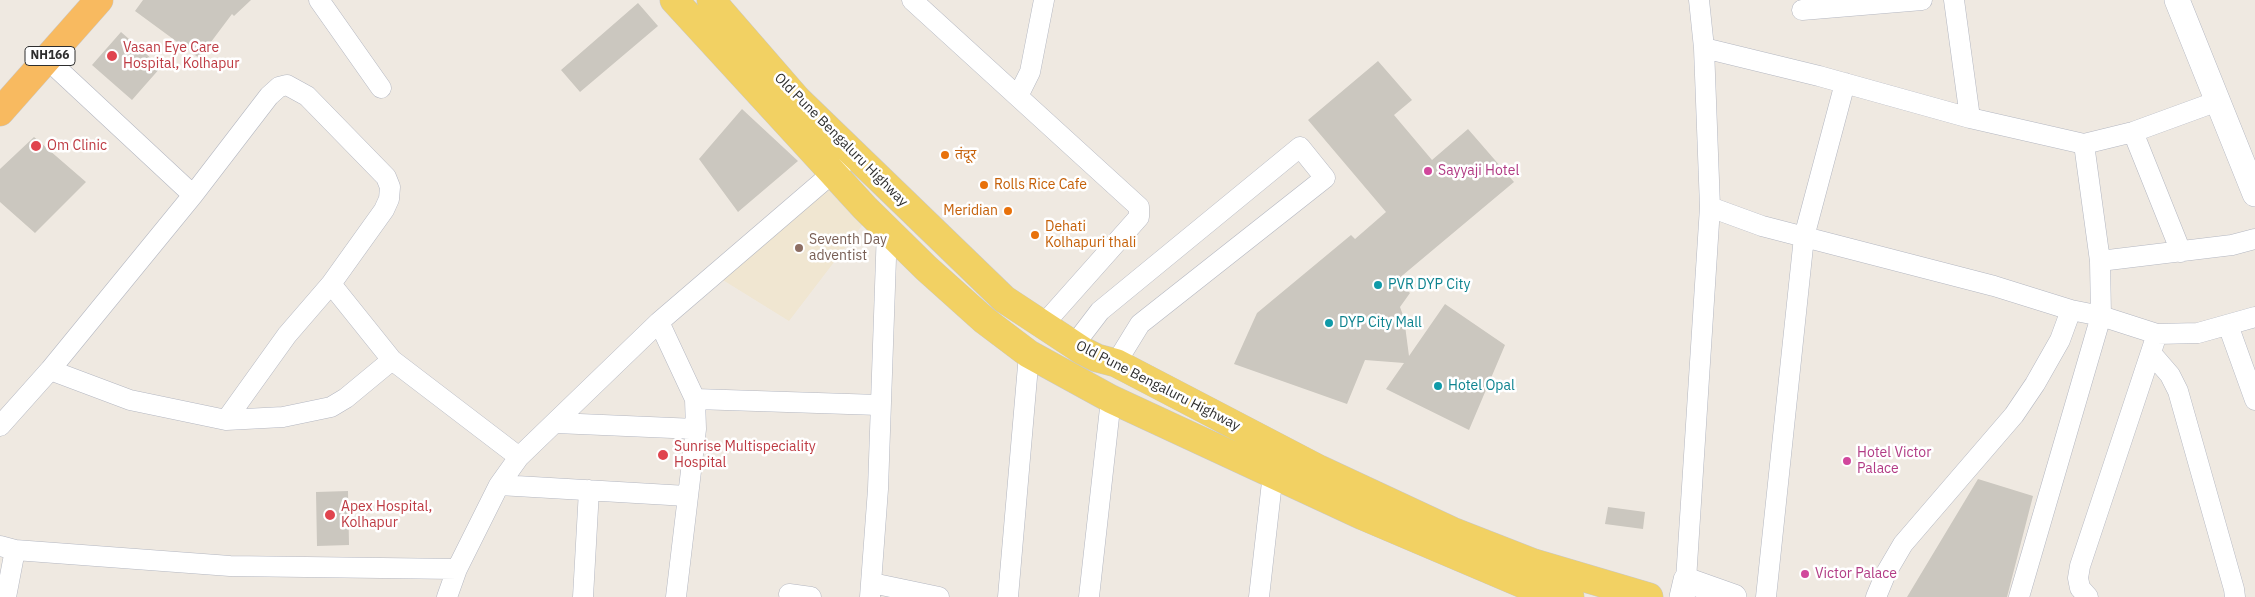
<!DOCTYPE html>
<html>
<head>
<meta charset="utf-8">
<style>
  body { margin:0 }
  canvas { display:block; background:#efe9e1 }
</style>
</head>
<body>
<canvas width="2255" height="597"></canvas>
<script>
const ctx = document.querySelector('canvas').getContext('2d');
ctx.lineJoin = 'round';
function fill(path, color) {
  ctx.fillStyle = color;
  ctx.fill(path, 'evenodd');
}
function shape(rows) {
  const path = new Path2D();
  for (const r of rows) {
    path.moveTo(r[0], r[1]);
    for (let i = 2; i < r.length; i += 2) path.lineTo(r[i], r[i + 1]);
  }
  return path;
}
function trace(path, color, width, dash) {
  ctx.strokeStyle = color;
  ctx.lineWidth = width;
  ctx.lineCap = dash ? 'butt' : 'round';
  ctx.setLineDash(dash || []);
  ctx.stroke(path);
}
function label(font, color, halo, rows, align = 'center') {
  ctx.font = font + ' "IBM Plex Sans","Noto Sans Devanagari",sans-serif';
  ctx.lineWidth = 5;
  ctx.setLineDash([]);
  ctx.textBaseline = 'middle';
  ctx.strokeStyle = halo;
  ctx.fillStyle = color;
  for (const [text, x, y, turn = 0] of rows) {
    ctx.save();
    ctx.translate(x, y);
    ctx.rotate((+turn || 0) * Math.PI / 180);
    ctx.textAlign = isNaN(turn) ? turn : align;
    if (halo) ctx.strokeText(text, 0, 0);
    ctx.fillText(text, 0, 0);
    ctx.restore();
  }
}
const education = shape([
  [825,187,867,219,789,321,718,277]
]);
const building = shape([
  [143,0,251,0,234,16,232,14,199,58,135,11],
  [638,3,658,26,580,92,561,70],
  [121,32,161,67,132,100,92,65],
  [1378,61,1412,100,1394,115,1432,160,1468,129,1514,182,1397,280,1410,293,1400,307,1404,318,1409,356,1445,304,1505,345,1469,430,1386,389,1404,363,1365,360,1347,404,1234,364,1257,313,1351,235,1355,239,1386,212,1308,120],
  [742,109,798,161,738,212,699,159],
  [34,137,86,182,35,233,0,202,0,169],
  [1978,479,2033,496,2007,597,1907,597],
  [348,491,349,545,317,546,316,492],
  [1608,507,1645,512,1643,529,1605,524]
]);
const minor = shape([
  [319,0,381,88],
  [912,0,1139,207,1139,217,1043,325],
  [1954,0,1970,118],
  [1802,10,1922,0],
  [1704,48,1819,76,1970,118,2084,144,2133,132,2218,101],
  [47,59,193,195],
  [1018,96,1030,72,1044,0],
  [2133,132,2181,252],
  [1710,207,1762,226,1994,286,2071,310,2101,316,2157,334,2198,333,2255,317],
  [2100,261,2232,245,2255,239],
  [659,322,695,399,696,429,676,597],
  [2228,325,2255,400],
  [1074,345,1100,311,1300,147,1325,178,1140,324,1116,363],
  [2151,353,2170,375,2178,391,2234,589,2235,597],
  [392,360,519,457],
  [50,370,130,400,226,420,283,417,331,407,346,398,392,360,331,284],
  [695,399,879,405],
  [556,423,696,429],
  [0,426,50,370,193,195,269,96,279,87,287,85,307,96,386,177,390,187,389,199,384,210,331,284,287,335,226,420],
  [499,485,687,496],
  [0,546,15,550,230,566,457,569],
  [1686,580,1710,207,1704,48,1699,0],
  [872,583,939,597],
  [789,594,811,597],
  [6,597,15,550],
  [447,597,457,569,499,485,519,457,659,322,843,164],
  [583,597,589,490],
  [870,597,878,489,887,229],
  [1008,597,1029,354],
  [1089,597,1111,399],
  [1259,597,1273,473],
  [1766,597,1804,237,1845,83],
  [1876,597,1886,573,1903,544,2014,415,2035,384,2060,340,2071,310],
  [2019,597,2101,316,2100,261,2084,144],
  [2088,597,2080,588,2078,578,2080,566,2157,334]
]);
const tertiary = shape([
  [2177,0,2255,194],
  [1682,597,1686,580,1734,597]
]);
const primary = shape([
  [674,0,865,208,926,268,984,320,1029,354,1111,399,1363,516,1523,584,1570,597],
  [711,0,797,99,1004,299,1083,351,1097,358,1116,363,1319,469,1452,531,1534,563,1649,597]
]);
const trunk = shape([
  [0,112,99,0]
]);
const markers = [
  [112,56,6,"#e0444e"],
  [36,146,6,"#e0444e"],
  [945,155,5,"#e8710a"],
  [1428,171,5,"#d1479c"],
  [984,185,5,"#e8710a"],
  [1008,211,5,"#e8710a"],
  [1035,235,5,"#e8710a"],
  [799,248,5,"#8d6e63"],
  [1378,285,5,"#0f9aa8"],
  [1329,323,5,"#0f9aa8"],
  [1438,386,5,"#0f9aa8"],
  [663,455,6,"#e0444e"],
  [1847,461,5,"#d1479c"],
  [330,515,6,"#e0444e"],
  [1805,574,5,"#d1479c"]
];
const shields = [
  [50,56,50]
];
const shieldNames = [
  ["NH166",50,56]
];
const healthNames = [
  ["Vasan Eye Care",123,48],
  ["Hospital, Kolhapur",123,64],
  ["Om Clinic",47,146],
  ["Sunrise Multispeciality",674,447],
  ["Hospital",674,463],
  ["Apex Hospital,",341,507],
  ["Kolhapur",341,523]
];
const streetNames = [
  ["Old Pune Bengaluru Highway",841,140,45],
  ["Old Pune Bengaluru Highway",1158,386,27]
];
const foodNames = [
  ["तंदूर",955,155],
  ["Rolls Rice Cafe",994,185],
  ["Meridian",998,211,"right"],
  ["Dehati",1045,227],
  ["Kolhapuri thali",1045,243]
];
const hotelNames = [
  ["Sayyaji Hotel",1438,171],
  ["Hotel Victor",1857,453],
  ["Palace",1857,469],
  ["Victor Palace",1815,574]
];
const educationNames = [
  ["Seventh Day",809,240],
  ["adventist",809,256]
];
const cultureNames = [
  ["PVR DYP City",1388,285],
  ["DYP City Mall",1339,323],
  ["Hotel Opal",1448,386]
];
fill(education, '#f0e6d1');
fill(building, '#cbc7bf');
trace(minor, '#b4b7c1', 21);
trace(tertiary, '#b4b7c1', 26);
trace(primary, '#c9c9c9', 29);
trace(trunk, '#c9c9c9', 29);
trace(minor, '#fff', 20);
trace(tertiary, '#fff', 25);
trace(primary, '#f2d163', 28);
trace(trunk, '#f8ba60', 28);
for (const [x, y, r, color] of markers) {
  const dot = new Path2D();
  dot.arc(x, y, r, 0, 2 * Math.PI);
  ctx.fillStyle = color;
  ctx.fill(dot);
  trace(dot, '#fff', 2);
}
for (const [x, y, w] of shields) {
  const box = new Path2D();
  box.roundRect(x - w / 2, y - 9.5, w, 19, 4);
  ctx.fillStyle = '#fff';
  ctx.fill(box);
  trace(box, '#2e2e2e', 1);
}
label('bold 12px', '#2e2e2e', null, shieldNames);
label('14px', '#be3a42', '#fff', healthNames, 'left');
label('14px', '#2e2e2e', '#fff', streetNames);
label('14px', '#c56008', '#fff', foodNames, 'left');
label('14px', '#b23c85', '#fff', hotelNames, 'left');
label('14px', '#785e54', '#fff', educationNames, 'left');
label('14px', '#0d838f', '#fff', cultureNames, 'left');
</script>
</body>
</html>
